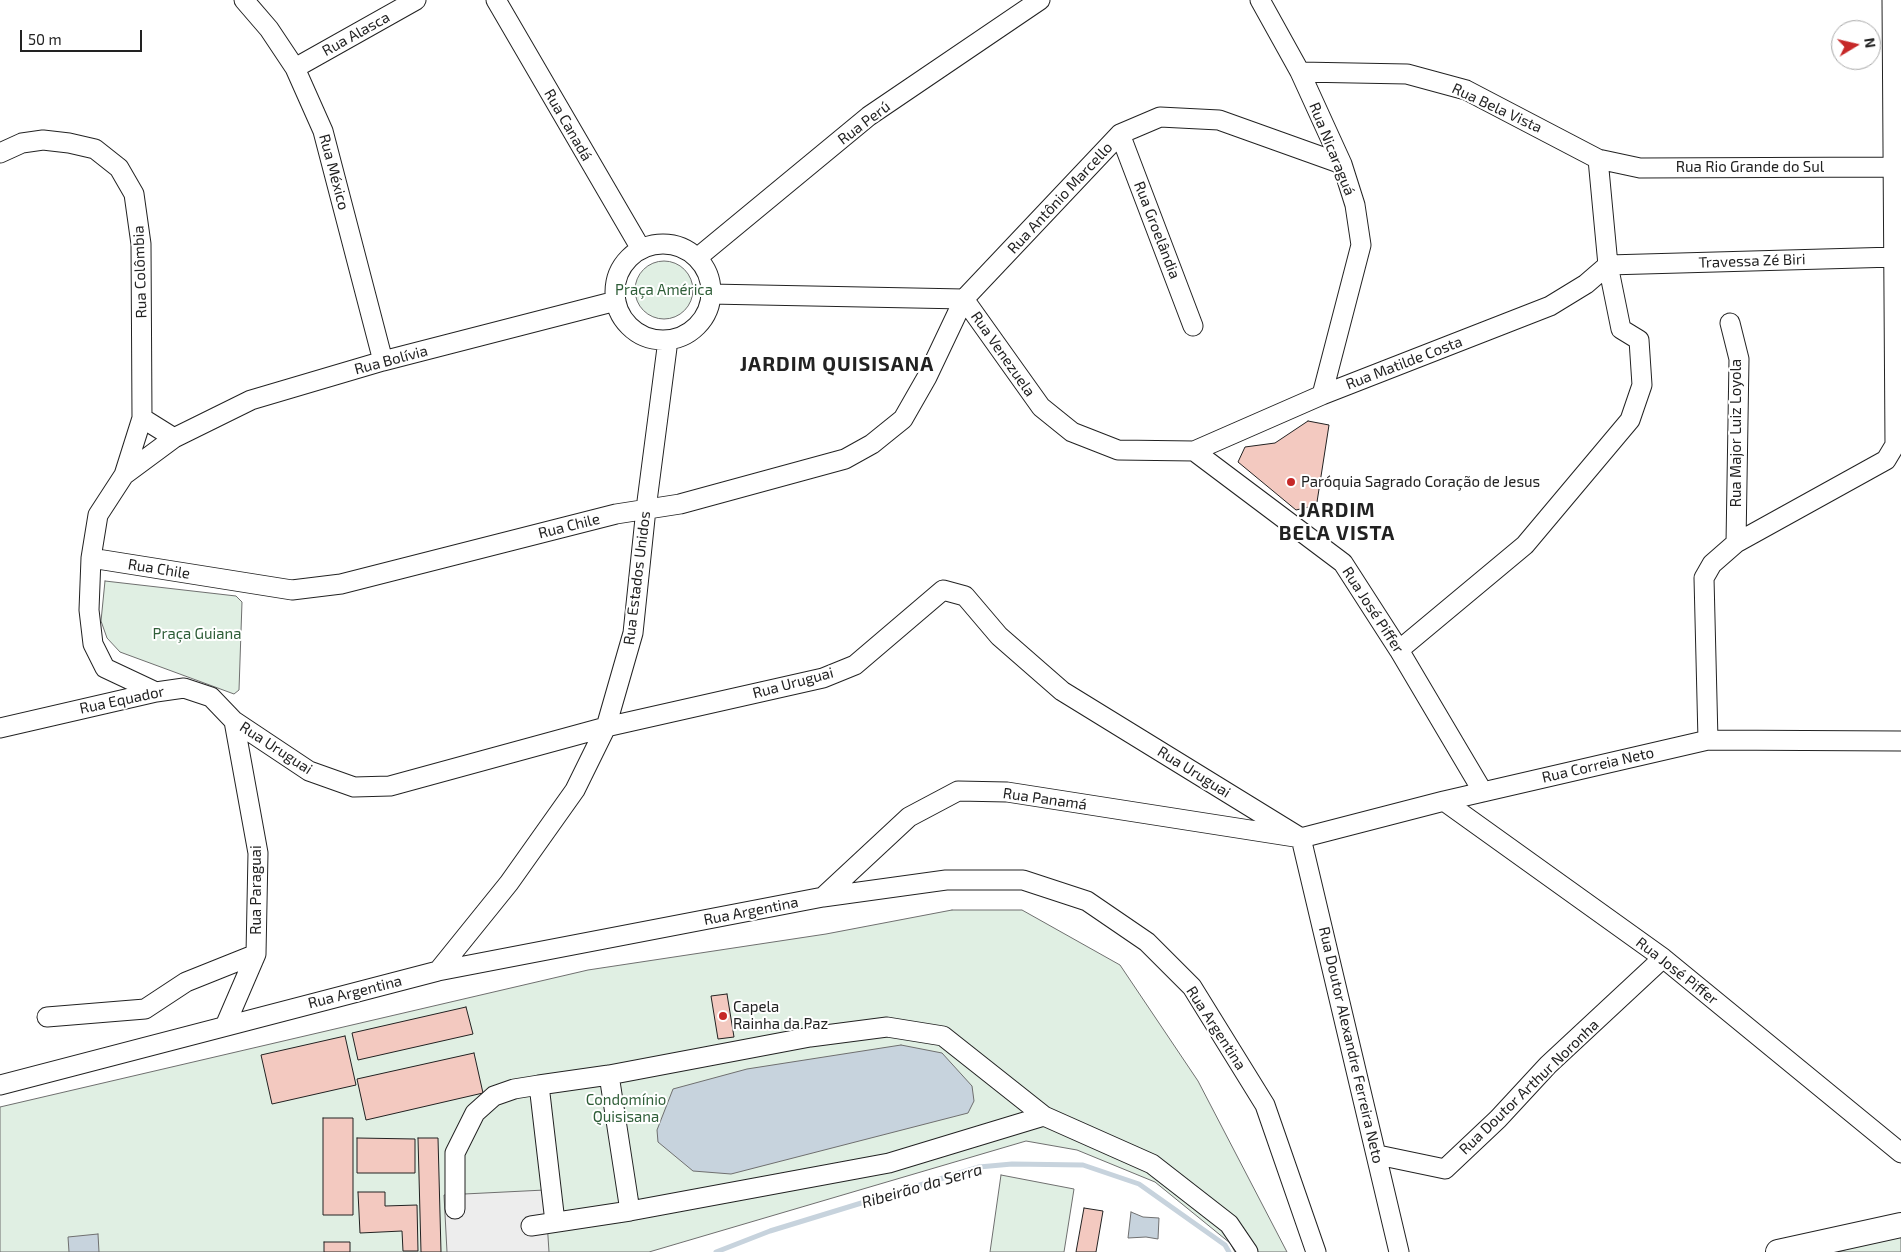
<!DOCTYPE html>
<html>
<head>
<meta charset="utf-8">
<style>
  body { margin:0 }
  #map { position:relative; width:1901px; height:1252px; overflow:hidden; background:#fff; font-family:"Exo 2",sans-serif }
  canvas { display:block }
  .north { position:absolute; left:1831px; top:20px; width:50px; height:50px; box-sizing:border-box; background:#fff; border:1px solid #a7a7a7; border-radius:50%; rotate:81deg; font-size:14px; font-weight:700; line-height:20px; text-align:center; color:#222 }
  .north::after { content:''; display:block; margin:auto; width:18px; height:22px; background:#c62828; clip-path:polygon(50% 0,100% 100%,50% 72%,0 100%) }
  .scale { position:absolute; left:20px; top:30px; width:122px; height:22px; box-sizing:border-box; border:2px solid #222; border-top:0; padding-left:6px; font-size:15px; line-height:18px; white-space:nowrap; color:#222; -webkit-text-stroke:4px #fff; paint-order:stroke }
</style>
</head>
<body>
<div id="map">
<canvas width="1901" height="1252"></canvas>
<div class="north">N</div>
<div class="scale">50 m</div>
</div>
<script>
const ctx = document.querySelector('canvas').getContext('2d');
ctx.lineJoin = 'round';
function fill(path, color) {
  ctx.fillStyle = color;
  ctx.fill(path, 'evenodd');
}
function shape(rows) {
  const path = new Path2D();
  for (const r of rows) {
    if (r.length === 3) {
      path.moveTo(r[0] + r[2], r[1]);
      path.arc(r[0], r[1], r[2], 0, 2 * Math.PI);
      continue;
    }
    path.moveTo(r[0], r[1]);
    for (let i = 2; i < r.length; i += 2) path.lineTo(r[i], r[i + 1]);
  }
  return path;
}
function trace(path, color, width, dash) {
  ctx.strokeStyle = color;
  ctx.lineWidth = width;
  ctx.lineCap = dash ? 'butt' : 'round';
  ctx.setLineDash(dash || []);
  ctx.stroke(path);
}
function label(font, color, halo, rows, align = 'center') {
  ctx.font = font + ' "Exo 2",sans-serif';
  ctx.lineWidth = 4;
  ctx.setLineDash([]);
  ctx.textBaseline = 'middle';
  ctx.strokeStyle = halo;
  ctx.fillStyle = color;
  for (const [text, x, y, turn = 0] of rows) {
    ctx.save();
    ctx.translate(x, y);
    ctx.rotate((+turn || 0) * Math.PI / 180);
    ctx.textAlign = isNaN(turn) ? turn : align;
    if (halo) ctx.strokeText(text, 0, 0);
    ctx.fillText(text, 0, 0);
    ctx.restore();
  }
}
const green = shape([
  [664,290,29],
  [105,581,236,596,242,602,239,690,234,694,120,652,107,638,101,621,105,581],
  [952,910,1022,910,1120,965,1198,1081,1287,1252,1235,1252,1230,1243,1155,1182,1077,1150,1026,1141,649,1252,0,1252,0,1107,588,970,826,934,952,910],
  [1001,1175,1074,1189,1064,1252,990,1252,1001,1175],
  [1901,1236,1901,1252,1838,1252,1876,1240,1901,1236]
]);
const parking = shape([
  [545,1190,549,1252,447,1252,444,1195,545,1190]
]);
const water = shape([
  [901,1045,942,1053,972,1086,974,1101,968,1113,731,1174,693,1171,658,1142,657,1130,673,1089,747,1069,901,1045],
  [1131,1212,1143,1217,1159,1218,1158,1239,1146,1237,1128,1238,1131,1212],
  [98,1234,99,1252,69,1252,68,1237,98,1234]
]);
const stream = shape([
  [716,1252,770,1231,979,1167,1012,1164,1083,1165,1139,1184,1225,1245,1229,1252]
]);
const building = shape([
  [1308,421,1329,425,1317,502,1309,507,1296,510,1238,462,1245,447,1275,443,1308,421],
  [727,994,734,1037,718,1039,711,996,727,994],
  [466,1007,473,1034,358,1060,352,1033,466,1007],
  [345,1036,356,1085,272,1104,261,1055,345,1036],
  [474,1053,483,1093,366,1120,357,1079,474,1053],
  [323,1118,353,1118,353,1215,323,1215,323,1118],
  [357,1138,415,1139,415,1173,357,1173,357,1138],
  [418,1138,438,1138,441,1252,421,1252,418,1138],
  [358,1192,385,1192,385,1206,417,1205,418,1251,403,1251,402,1231,360,1233,358,1192],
  [1084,1208,1103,1211,1096,1252,1076,1252,1084,1208],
  [324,1242,350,1242,350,1252,324,1252,324,1242]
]);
const minor = shape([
  [244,0,269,29,295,68,323,131,383,361],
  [496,0,641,249],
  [1260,0,1300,72,1342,164,1355,205,1361,245,1322,395],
  [295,68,416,0],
  [1300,72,1407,74,1466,90,1598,159,1640,168,1893,167,1901,162],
  [1120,134,1193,326],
  [0,153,22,143,43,140,69,143,95,149,119,168,134,194,141,244,142,418],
  [663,292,48],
  [697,258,869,116,1040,0],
  [710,294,964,299,1041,407,1072,432,1118,450,1194,451,1322,395,1550,306,1586,284,1608,265,1895,257],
  [1730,323,1739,359,1736,543],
  [174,438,142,418,124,475,174,438,251,400,383,361,616,301],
  [1194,451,1343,563,1399,650,1483,792],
  [124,475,98,515,91,558,89,610,93,644,105,668,156,692],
  [91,558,292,590,341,584,616,514,680,504,845,459,872,444,903,419,927,377,964,299,1120,134,1160,117,1219,120,1342,164],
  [1399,650,1525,545,1630,420,1642,385,1639,340,1621,329,1608,265,1598,159],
  [0,728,156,692,184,688,211,697,234,721,309,771,354,787,390,786,606,727,823,678,855,665,943,590,965,596,999,636,1062,691,1301,838],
  [1708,740,1704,578,1712,564,1736,543,1886,460,1895,445,1892,0],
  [1444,801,1663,958,1901,1153],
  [1301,838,1399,1252],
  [823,897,909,817,958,791,1007,792,1301,838,1444,801,1708,740,1901,741],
  [438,971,509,883,575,790,606,727,633,633,646,509,668,340],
  [47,1017,145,1009,186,982,256,954],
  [225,1026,256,954,258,853,234,721],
  [609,1075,630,1211],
  [0,1085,438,971,823,897,946,880,1023,880,1087,901,1147,942,1192,987,1265,1105,1316,1252],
  [1378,1155,1445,1169,1498,1119,1548,1065,1663,958],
  [455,1209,455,1153,475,1113,494,1096,514,1089,539,1085],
  [555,1222,539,1085,609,1075,810,1037,887,1027,943,1036,1044,1116],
  [531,1226,630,1211,889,1163,1044,1116,1152,1164,1229,1224,1248,1252]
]);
const major = shape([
  [1778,1252,1901,1225]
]);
const markers = [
  [1291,482,5,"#c62828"],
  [723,1016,5,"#c62828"]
];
const streetNames = [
  ["Rua Alasca",356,34,-29],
  ["Rua Bela Vista",1497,108,25],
  ["Rua Perú",864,123,-37],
  ["Rua Canadá",568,125,60],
  ["Rua Nicaraguá",1332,149,68],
  ["Rua Rio Grande do Sul",1750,167],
  ["Rua México",334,172,75],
  ["Rua Antônio Marcello",1060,198,-47],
  ["Rua Groelândia",1157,230,69],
  ["Travessa Zé Biri",1752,261,-2],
  ["Rua Colômbia",140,272,-92],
  ["Rua Venezuela",1003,354,55],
  ["Rua Bolívia",391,360,-15],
  ["Rua Matilde Costa",1404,363,-21],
  ["Rua Major Luiz Loyola",1736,433,-90],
  ["Rua Chile",569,526,-14],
  ["Rua Chile",159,569,9],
  ["Rua Estados Unidos",637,578,-83],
  ["Rua José Piffer",1373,610,57],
  ["Rua Uruguai",793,683,-15],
  ["Rua Equador",122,700,-12],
  ["Rua Uruguai",276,748,33],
  ["Rua Correia Neto",1598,765,-13],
  ["Rua Uruguai",1194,772,32],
  ["Rua Panamá",1045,799,8],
  ["Rua Paraguai",256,890,-90],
  ["Rua Argentina",751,911,-11],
  ["Rua José Piffer",1677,971,38],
  ["Rua Argentina",355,992,-14],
  ["Rua Argentina",1216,1028,57],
  ["Rua Doutor Alexandre Ferreira Neto",1351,1045,77],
  ["Rua Doutor Arthur Noronha",1529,1087,-44]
];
const parkNames = [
  ["Praça América",664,290],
  ["Praça Guiana",197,634],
  ["Condomínio",626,1100],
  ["Quisisana",626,1117]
];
const poiNames = [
  ["Paróquia Sagrado Coração de Jesus",1301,482],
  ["Capela",733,1007],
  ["Rainha da Paz",733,1024]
];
const waterNames = [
  ["Ribeirão da Serra",922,1186,-16]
];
const districtNames = [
  ["JARDIM QUISISANA",837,364],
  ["JARDIM",1337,510],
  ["BELA VISTA",1337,533]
];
fill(green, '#e0efe3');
trace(green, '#6f6f6f', 1);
fill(parking, '#ededed');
trace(parking, '#6f6f6f', 1);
fill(water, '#c7d3dd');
trace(water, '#6f6f6f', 1);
trace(stream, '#c7d3dd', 5);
fill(building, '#f3c9c0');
trace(building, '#222', 1);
trace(minor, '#222', 21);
trace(major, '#222', 26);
trace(minor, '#fff', 19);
trace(major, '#fff', 24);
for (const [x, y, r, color] of markers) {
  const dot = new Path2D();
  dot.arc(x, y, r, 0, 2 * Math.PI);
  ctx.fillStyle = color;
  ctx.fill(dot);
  trace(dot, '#fff', 2);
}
label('15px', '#222', '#fff', streetNames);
label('15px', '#2f5e38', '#fff', parkNames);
label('15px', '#222', '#fff', poiNames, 'left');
label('italic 16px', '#222', '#fff', waterNames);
ctx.letterSpacing = '1px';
label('bold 20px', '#222', '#fff', districtNames);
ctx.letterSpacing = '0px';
</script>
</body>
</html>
